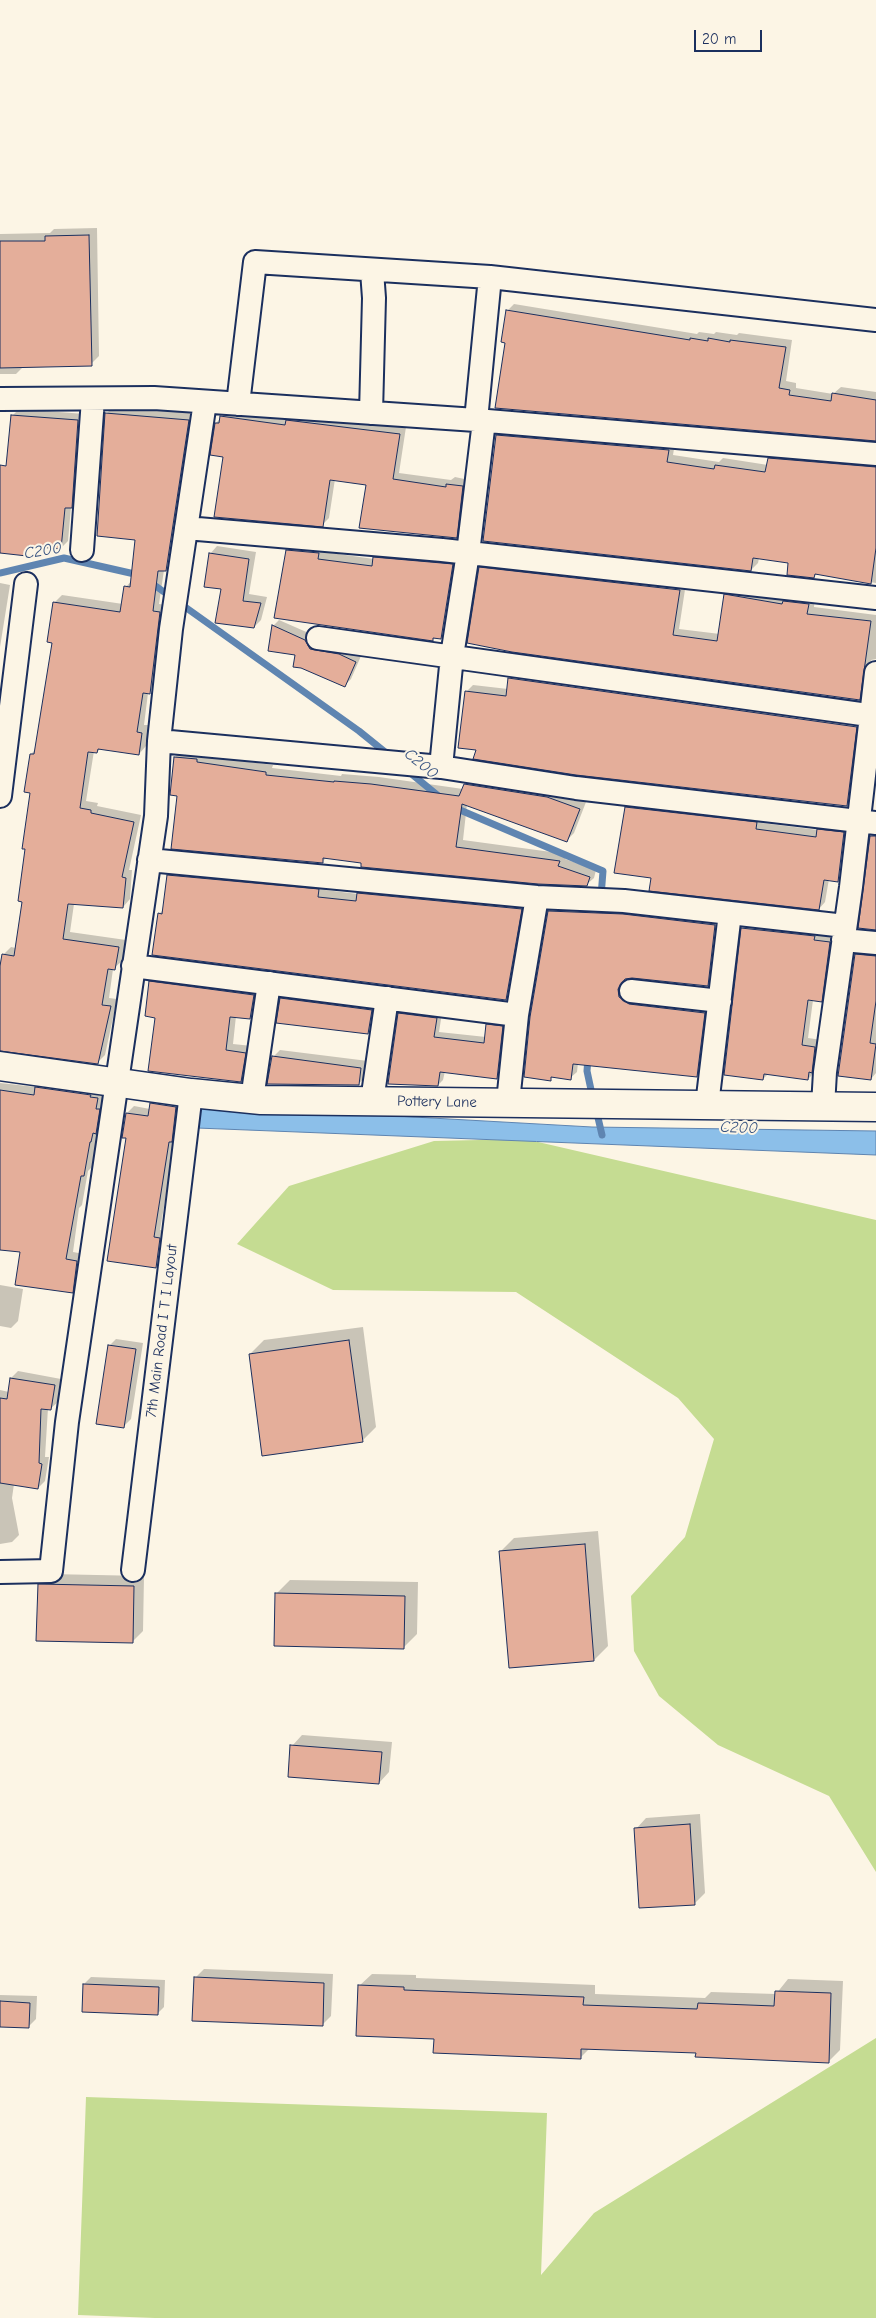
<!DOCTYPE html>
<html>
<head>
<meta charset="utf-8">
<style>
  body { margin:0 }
  #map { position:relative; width:876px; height:2318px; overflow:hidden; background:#fcf5e5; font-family:"Comic Neue",sans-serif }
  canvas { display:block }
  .scale { position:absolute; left:694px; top:30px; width:68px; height:22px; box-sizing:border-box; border:2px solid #1b2f5e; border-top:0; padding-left:6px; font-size:15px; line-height:18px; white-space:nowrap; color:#1b2f5e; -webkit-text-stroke:4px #fcf5e5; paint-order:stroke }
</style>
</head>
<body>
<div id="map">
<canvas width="876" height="2318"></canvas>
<div class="scale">20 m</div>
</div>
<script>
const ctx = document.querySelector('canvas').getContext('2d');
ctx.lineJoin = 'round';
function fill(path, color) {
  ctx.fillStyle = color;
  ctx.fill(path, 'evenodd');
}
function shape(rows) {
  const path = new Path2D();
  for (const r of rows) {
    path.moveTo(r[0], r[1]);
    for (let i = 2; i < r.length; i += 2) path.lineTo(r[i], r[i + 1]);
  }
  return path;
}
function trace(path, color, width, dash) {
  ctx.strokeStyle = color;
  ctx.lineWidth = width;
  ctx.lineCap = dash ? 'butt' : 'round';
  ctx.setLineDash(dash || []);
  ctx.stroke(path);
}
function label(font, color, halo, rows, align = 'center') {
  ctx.font = font + ' "Comic Neue",sans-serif';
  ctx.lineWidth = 4;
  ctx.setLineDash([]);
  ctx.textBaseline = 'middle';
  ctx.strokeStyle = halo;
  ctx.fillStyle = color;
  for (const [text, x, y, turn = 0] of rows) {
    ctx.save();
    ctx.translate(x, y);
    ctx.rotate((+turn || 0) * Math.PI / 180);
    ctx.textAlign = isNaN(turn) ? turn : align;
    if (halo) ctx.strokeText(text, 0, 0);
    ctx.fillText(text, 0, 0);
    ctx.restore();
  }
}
const green = shape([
  [525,1139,876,1220,876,1872,829,1796,718,1745,659,1696,634,1651,631,1596,685,1537,714,1439,678,1398,516,1292,333,1290,237,1244,289,1186,434,1141],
  [876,2038,876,2318,155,2318,78,2315,86,2097,547,2113,541,2275,594,2213]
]);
const water = shape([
  [199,1105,592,1127,876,1131,876,1155,197,1128,199,1105]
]);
const shadow = shape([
  [97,228,99,356,91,364,24,366,16,374,0,374,0,234,50,233,54,229],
  [514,304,697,334,699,332,714,334,716,332,737,335,739,333,792,340,786,381,796,383,796,388,833,394,841,387,876,392,876,440,506,342,507,311],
  [114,406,196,413,173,563,164,570,159,604,167,605,157,685,148,693,144,725,149,725,146,746,139,754,101,748,97,752,94,751,86,801,98,803,97,806,141,815,129,870,132,870,130,899,123,907,74,904,70,932,126,940,122,961,113,969,109,998,117,999,105,1055,97,1063,0,1050,0,975,3,955,11,947,16,948,24,901,32,792,31,754,36,749,54,642,54,603,62,595,123,604,126,587,132,580,136,538,106,414],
  [19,409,85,414,78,500,71,507,68,541,61,548,33,545,26,555,0,552,12,416],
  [228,410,301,414,406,427,399,473,451,480,455,477,469,480,463,530,456,537,367,484,335,479,329,518,322,525,225,456,216,423],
  [504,428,675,443,673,455,719,462,723,458,768,465,769,459,776,451,876,459,876,583,817,573,814,577,790,562,759,558,758,563,751,570,497,435],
  [294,543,325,546,324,552,374,559,381,551,459,558,448,631,441,638,435,637,433,639,287,550],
  [217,546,256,552,249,594,267,597,261,620,254,627,222,588,210,554],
  [487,561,686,583,679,629,720,634,725,595,732,588,815,597,814,607,876,615,876,659,871,660,866,692,859,699,512,651,480,568],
  [0,583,10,585,0,647],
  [279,620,361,656,351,679,345,685,296,654,270,650,273,626],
  [516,672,862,720,853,799,847,805,459,747,467,691,473,685,508,689,509,678],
  [182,750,203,756,273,765,272,768,341,776,342,774,379,777,463,789,472,777,554,790,586,802,574,833,567,840,467,804,463,840,566,854,565,859,596,870,594,878,586,885,327,857,322,862,178,794,175,757],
  [633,801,763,816,762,823,818,830,825,823,850,826,845,874,838,880,829,879,825,902,819,909,652,877,626,808],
  [176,869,326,883,325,890,358,894,365,887,528,902,513,992,506,999,159,914,164,909,169,876],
  [556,905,721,918,714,978,708,985,632,977,627,978,624,981,625,990,711,1006,703,1070,697,1076,578,1063,577,1072,570,1078,553,1076,550,1079,549,911],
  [750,921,836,935,828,994,821,1001,813,1000,808,1038,822,1040,815,1072,808,1079,768,1074,763,1079,725,1074,743,928],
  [863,948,876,948,876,1073,871,1079,856,955],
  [157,975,260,988,257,1011,250,1018,236,1016,233,1044,252,1046,248,1074,241,1081,157,1016,150,982],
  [288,992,378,1003,375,1026,368,1033,281,999],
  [405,1008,442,1013,439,1032,486,1037,487,1025,493,1019,507,1021,502,1073,497,1078,445,1071,443,1080,438,1085,399,1014],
  [280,1050,368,1061,366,1077,358,1084,273,1057],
  [44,1080,105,1090,99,1133,97,1135,92,1167,88,1171,82,1205,79,1208,73,1252,84,1254,80,1284,72,1292,21,1251,0,1248,0,1083,36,1087],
  [158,1097,182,1100,160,1230,166,1231,163,1260,156,1267,128,1137,127,1113,134,1106,150,1109,151,1104],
  [0,1285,23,1289,18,1321,11,1328,0,1326],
  [363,1327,376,1427,362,1441,250,1354,264,1340],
  [116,1339,143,1343,131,1419,124,1426,109,1346],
  [18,1371,61,1379,58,1402,50,1409,48,1408,45,1457,49,1457,45,1481,38,1488,14,1484,12,1498,19,1535,12,1542,0,1544,0,1390,9,1392,11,1378],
  [598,1531,608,1646,594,1660,500,1552,514,1538],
  [50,1574,144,1576,143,1631,132,1642,39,1585],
  [290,1580,418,1582,417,1634,403,1648,276,1594],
  [302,1735,392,1742,389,1772,379,1783,292,1746],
  [700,1814,705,1893,695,1903,636,1829,646,1818],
  [204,1969,333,1974,331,2016,322,2025,195,1978],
  [372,1974,416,1975,416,1978,595,1985,595,1994,705,1998,711,1992,776,1994,788,1979,843,1981,840,2050,828,2062,697,2052,590,2048,580,2058,435,2037,359,1986],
  [91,1977,165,1980,164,2007,157,2014,84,1984],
  [0,1995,37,1996,36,2019,29,2026,0,2025]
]);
const stream = shape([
  [0,573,64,558,139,575],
  [150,582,359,731,390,756],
  [408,771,442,799],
  [453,807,603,871,599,922],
  [588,1058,587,1071,593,1099],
  [596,1109,602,1135]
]);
const building = shape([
  [89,235,92,366,0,368,0,241,45,241,45,236,89,235],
  [506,310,690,340,690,338,708,341,708,338,730,342,730,340,786,347,779,388,790,390,789,395,831,401,832,393,876,400,876,441,495,408,505,343,501,342,506,310],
  [105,413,189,420,166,571,158,571,153,611,160,612,150,694,143,693,137,732,142,733,139,755,98,749,97,753,88,752,80,808,91,810,91,813,134,822,122,877,126,878,123,908,68,904,63,939,119,947,115,970,108,969,102,1005,111,1006,98,1064,0,1051,0,966,2,954,14,956,22,902,18,901,25,849,22,849,30,793,24,792,30,754,34,754,52,643,47,642,53,602,120,612,124,586,130,587,135,540,97,536,105,413],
  [11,415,78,420,72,508,65,508,61,549,28,546,27,556,0,553,0,465,6,466,11,415],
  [220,416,285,425,286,420,294,421,400,434,393,479,446,487,446,484,463,486,457,538,359,528,366,485,330,480,323,527,214,517,223,457,210,455,215,423,219,423,220,416],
  [496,435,669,450,667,462,714,469,715,465,765,472,768,458,876,467,876,548,871,584,815,574,814,578,787,575,788,563,753,558,751,571,483,541,496,435],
  [286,550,319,553,318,559,372,566,373,557,453,564,441,639,433,638,433,641,274,618,286,550],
  [209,553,249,559,243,601,261,603,254,628,215,623,221,589,204,587,209,553],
  [479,567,680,590,673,635,717,641,724,594,782,604,783,601,809,604,807,614,871,621,860,700,512,652,467,643,479,567],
  [272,625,305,640,310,649,339,654,356,662,345,687,301,668,293,667,295,655,268,651,272,625],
  [508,678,857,727,847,806,576,775,473,759,476,750,458,748,465,691,506,696,508,678],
  [174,757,197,759,197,762,266,772,266,775,334,782,334,781,371,784,459,796,464,784,547,797,580,809,567,842,462,804,456,847,560,861,558,866,590,877,587,886,538,884,361,867,361,863,323,858,323,863,171,849,177,796,170,795,174,757],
  [625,807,757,822,756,829,816,837,817,829,844,832,838,882,824,880,819,910,649,891,651,878,614,873,625,807],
  [870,836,876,836,876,930,858,928,870,836],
  [167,875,319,889,318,897,356,901,357,893,522,909,506,1000,152,955,158,913,162,914,167,875],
  [548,911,623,914,715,925,708,986,632,978,625,979,618,989,619,997,629,1004,705,1013,697,1077,573,1064,571,1080,551,1077,551,1081,524,1077,530,1017,548,911],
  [741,928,815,936,814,940,830,942,822,1002,808,1000,802,1045,815,1047,812,1073,809,1072,808,1080,764,1074,763,1080,724,1075,741,928],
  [855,954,876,956,876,1001,870,1043,876,1044,871,1080,838,1076,855,954],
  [149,981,254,995,250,1019,230,1017,226,1050,246,1053,241,1082,148,1071,155,1018,145,1016,149,981],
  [280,998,372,1010,368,1034,276,1023,280,998],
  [398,1013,437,1018,434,1037,484,1043,486,1024,503,1026,497,1079,440,1072,438,1086,388,1084,398,1013],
  [272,1056,361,1068,359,1085,267,1084,272,1056],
  [35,1087,91,1095,90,1097,98,1098,96,1109,100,1109,96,1134,93,1133,91,1142,90,1142,84,1176,81,1176,66,1259,77,1261,73,1293,15,1285,20,1252,0,1250,0,1090,34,1095,35,1087],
  [150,1103,176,1107,172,1142,169,1142,154,1237,160,1238,156,1268,107,1261,126,1138,122,1138,126,1113,148,1116,150,1103],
  [349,1340,363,1442,262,1456,249,1354,349,1340],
  [108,1345,136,1349,124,1428,96,1424,108,1345],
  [10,1378,55,1385,51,1410,41,1409,39,1463,42,1464,38,1489,0,1483,0,1398,7,1399,10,1378],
  [585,1544,594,1661,509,1668,499,1551,585,1544],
  [38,1584,134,1586,133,1643,36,1641,38,1584],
  [275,1593,405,1596,404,1649,274,1646,275,1593],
  [290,1745,382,1752,379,1784,288,1777,290,1745],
  [690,1824,695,1905,639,1908,634,1828,690,1824],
  [194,1977,324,1983,323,2026,192,2021,194,1977],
  [83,1984,159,1987,158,2015,82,2012,83,1984],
  [358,1985,404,1987,404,1990,584,1997,583,2005,697,2009,698,2003,774,2006,775,1991,831,1993,829,2063,695,2057,696,2053,581,2049,581,2059,433,2053,434,2039,356,2036,358,1985],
  [0,2001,30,2003,29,2028,0,2027,0,2001]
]);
const minor = shape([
  [0,399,154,398,476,420,876,454],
  [238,404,255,262,490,277,876,320],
  [371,413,374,298,372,271],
  [476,420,490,277],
  [186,528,442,550,876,598],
  [82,550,93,399],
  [318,638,876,716],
  [159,741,441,767,576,788,876,823],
  [441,767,452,656,468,553,484,421],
  [0,796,26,584],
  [149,860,537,897,624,901,845,926],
  [843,940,876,943],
  [133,966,517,1015],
  [631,991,720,1001],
  [252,1099,269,983],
  [372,1101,387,998],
  [508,1102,517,1015,537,897],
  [707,1105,730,913],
  [823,1106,825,1072,851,887,876,673],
  [133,1570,191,1093],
  [0,1572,51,1571,67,1422,156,816,159,741,171,629,205,402]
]);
const tertiary = shape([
  [0,1066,191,1093,261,1100,876,1107]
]);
const streetNames = [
  ["Pottery Lane",437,1102,1],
  ["7th Main Road I T I Layout",162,1331,-83]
];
const waterNames = [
  ["C200",43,551,-9],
  ["C200",421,764,39],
  ["C200",739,1128,2]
];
fill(green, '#c5dc92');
fill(water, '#8cbfe9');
trace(water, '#5f85b1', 1);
fill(shadow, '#0003');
trace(stream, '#5f85b1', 7);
fill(building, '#e4ae9a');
trace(building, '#1b2f5e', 1);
trace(minor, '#1b2f5e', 26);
trace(tertiary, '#1b2f5e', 31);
trace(minor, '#fcf5e5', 22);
trace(tertiary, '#fcf5e5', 28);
label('15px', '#1b2f5e', '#fcf5e5', streetNames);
label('italic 16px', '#375381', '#fcf5e5', waterNames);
</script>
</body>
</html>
